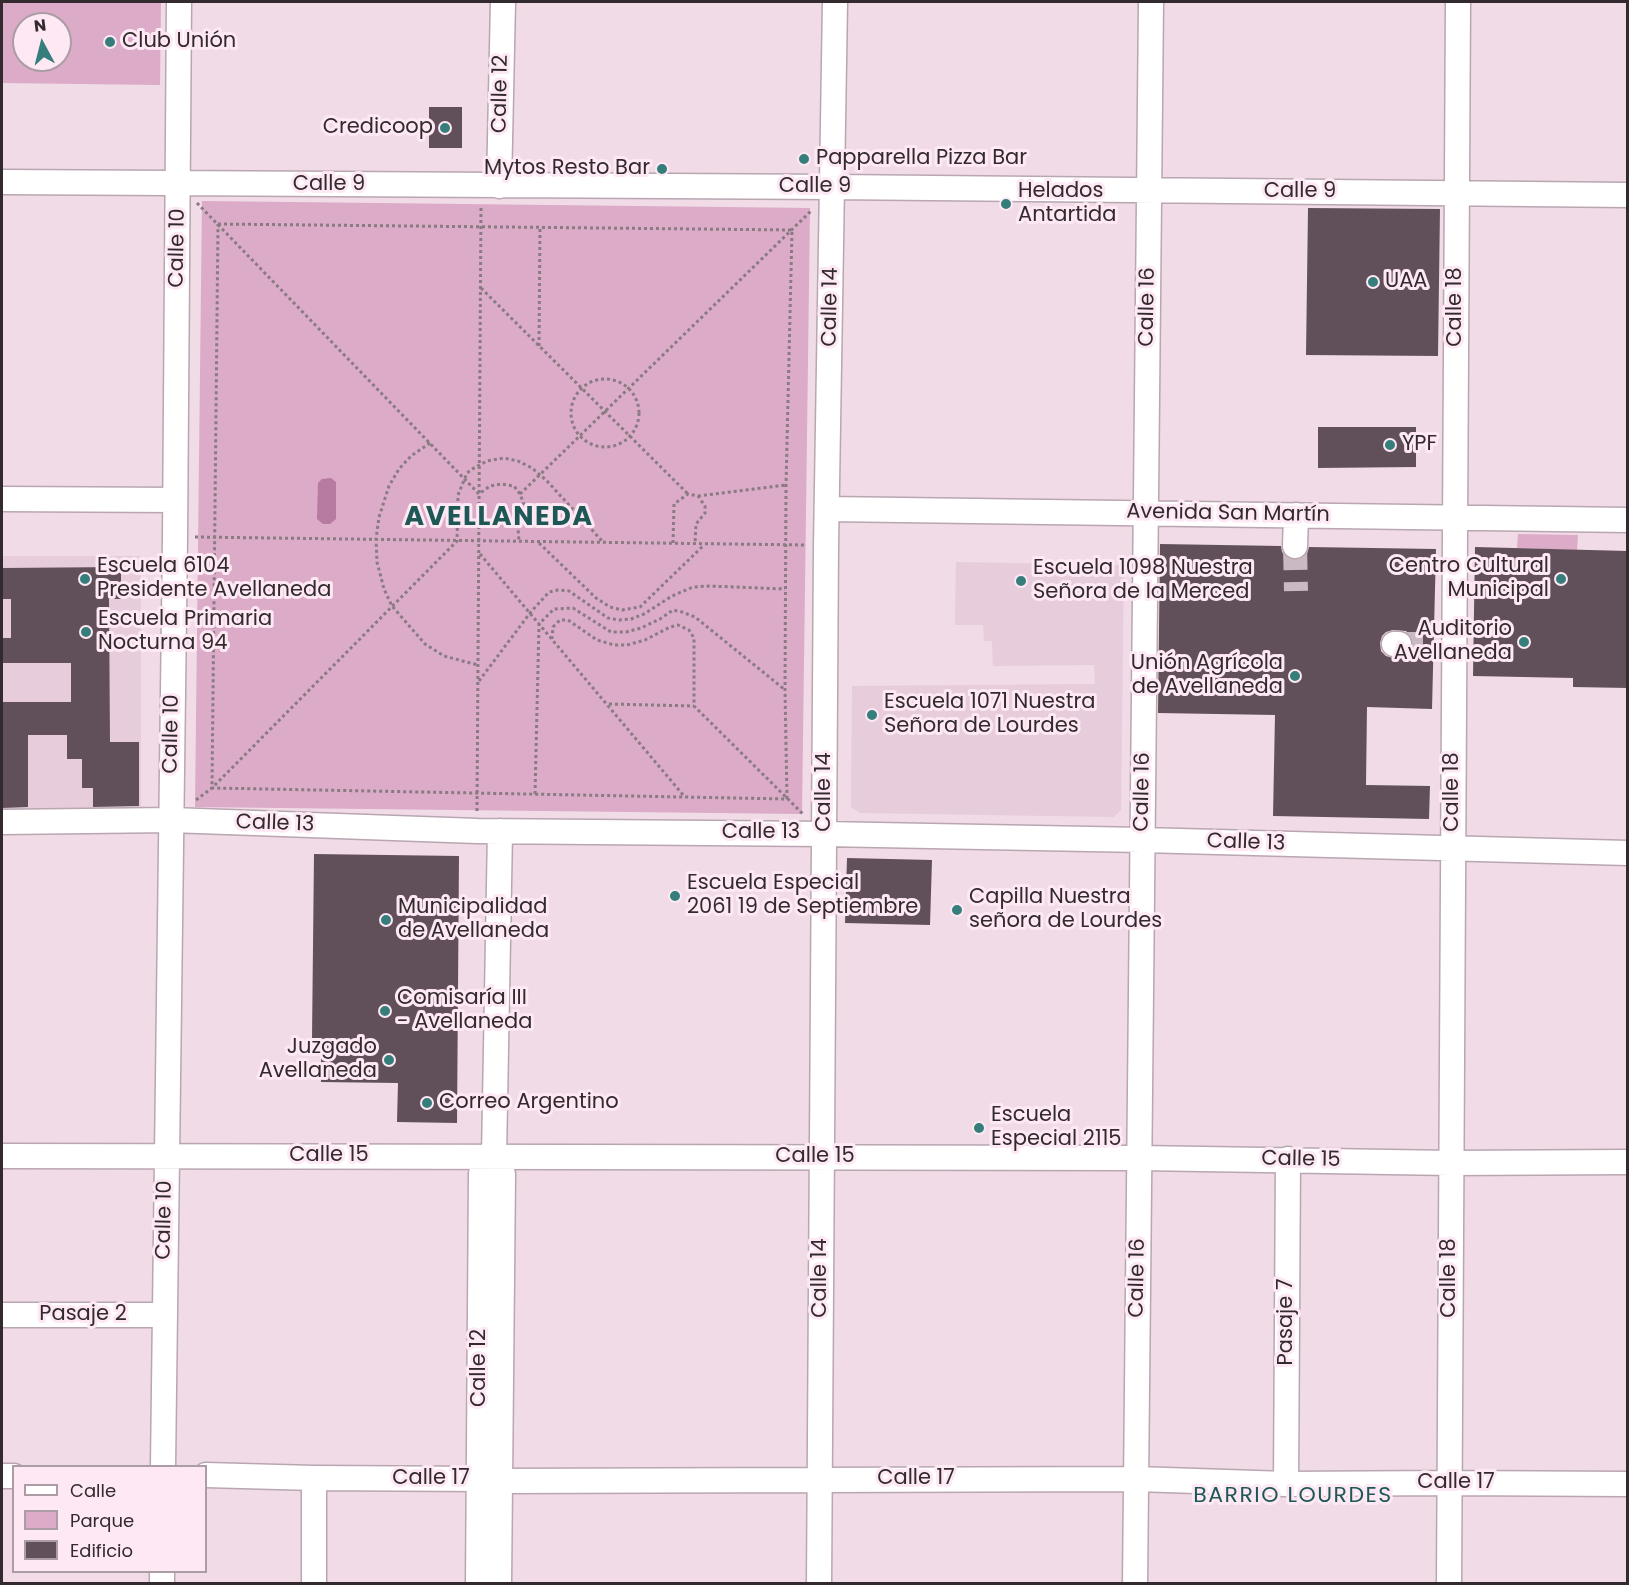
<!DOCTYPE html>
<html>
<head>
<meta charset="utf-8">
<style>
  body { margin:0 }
  #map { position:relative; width:1629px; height:1585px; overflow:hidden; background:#f0dbe7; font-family:Poppins,sans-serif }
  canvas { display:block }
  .frame { position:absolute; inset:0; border:3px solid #322a2e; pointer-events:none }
  .legend { position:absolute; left:12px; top:1465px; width:195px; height:108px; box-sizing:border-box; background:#fde8f4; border:2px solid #ac9ca5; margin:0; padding:8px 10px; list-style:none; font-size:18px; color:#322a2e }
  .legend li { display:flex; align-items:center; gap:12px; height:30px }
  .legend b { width:30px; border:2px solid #ac9ca5 }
  .north { position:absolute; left:12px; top:12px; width:60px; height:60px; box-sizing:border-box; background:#fde8f4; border:2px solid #ac9ca5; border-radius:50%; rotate:353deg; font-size:16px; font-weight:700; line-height:24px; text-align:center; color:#322a2e }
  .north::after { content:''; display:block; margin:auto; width:21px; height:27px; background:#367e7b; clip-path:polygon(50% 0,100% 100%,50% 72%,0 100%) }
</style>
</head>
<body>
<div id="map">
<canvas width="1629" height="1585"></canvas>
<div class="frame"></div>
<ul class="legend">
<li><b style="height:8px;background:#fff"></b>Calle</li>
<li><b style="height:16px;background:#dbabc8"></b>Parque</li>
<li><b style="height:16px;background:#61505a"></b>Edificio</li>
</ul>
<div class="north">N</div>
</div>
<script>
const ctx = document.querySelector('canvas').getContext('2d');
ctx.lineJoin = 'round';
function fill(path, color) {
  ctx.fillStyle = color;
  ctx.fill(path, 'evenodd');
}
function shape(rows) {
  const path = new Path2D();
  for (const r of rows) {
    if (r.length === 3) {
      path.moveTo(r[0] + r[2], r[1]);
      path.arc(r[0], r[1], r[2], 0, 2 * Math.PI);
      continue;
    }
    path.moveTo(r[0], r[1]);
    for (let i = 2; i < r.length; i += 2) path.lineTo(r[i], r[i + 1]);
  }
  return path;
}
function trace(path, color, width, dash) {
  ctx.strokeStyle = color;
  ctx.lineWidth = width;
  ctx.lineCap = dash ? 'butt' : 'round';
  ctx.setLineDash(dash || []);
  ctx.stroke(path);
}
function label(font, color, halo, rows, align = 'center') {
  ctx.font = font + ' Poppins,sans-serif';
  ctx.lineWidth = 6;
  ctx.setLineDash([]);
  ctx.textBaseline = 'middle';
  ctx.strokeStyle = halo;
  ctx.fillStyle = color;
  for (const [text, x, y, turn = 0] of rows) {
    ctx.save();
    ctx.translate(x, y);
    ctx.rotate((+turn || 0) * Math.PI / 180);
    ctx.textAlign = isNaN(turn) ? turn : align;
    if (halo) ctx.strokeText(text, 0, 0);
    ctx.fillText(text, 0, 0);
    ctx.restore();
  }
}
const built = shape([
  [2,556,141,556,141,810,2,811],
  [956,562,1124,565,1121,810,1114,817,860,813,851,807,852,686,1095,684,1094,665,993,666,992,641,984,641,983,625,955,625]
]);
const green = shape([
  [2,2,161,2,160,85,2,83],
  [24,24,60,24,60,60,24,60],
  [202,201,810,208,802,814,195,807],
  [1518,534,1578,535,1577,550,1517,548]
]);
const water = shape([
  [331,478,336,482,336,519,330,524,323,524,317,519,318,483,322,479]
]);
const building = shape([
  [429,107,462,107,462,148,429,148],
  [1308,208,1440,209,1438,356,1306,355],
  [1318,427,1416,427,1416,467,1318,468],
  [1160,544,1281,546,1282,552,1287,558,1295,560,1302,558,1307,554,1309,547,1436,549,1432,709,1367,707,1366,785,1430,786,1429,819,1273,816,1275,715,1158,713],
  [1393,630,1406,631,1412,637,1413,643,1412,651,1406,657,1393,658,1386,656,1381,651,1380,643,1382,636,1386,632],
  [1475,547,1628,551,1628,688,1573,687,1573,678,1473,676],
  [121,567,121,599,109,599,110,742,139,742,139,806,93,807,93,788,82,788,82,759,67,759,67,735,28,735,28,807,2,808,2,702,71,702,71,663,2,663,2,638,11,638,11,599,2,599,2,568],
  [314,854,459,856,457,1123,397,1122,398,1083,321,1082,321,1038,312,1038],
  [847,858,932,860,930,925,845,923]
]);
const minorTunnel = shape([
  [1295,546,1296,591],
  [1399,644,1434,644]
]);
const path = shape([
  [197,203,479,494,490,486,501,484,514,486,520,494,525,507,523,519,518,527,519,542],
  [218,224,792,230,786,485,785,690,787,799,212,788,218,224],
  [481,288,688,494],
  [539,346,540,227],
  [605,413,34],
  [430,443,411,456,399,469,389,486,379,517,376,539,377,562,384,589,392,606,425,644,444,656,478,665],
  [520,494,811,211],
  [698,496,786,485],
  [195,537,807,545],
  [539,543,596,598,610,607,622,610,640,607,704,545],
  [673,543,674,504,688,494,698,496,705,506,705,513,696,524,695,544],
  [480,554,684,796],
  [552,639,553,627,560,620,568,620,597,640,614,645,627,645,645,640,670,627,678,625,689,630,694,638,694,706,803,814],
  [479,681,530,613,549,592,558,590,569,591,608,618,619,620,631,619,644,614,672,596,693,587,709,586,785,589],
  [609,704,694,706],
  [535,794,539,624,554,609,573,608,611,632,626,632,641,628,660,619,673,610,682,612,695,617,784,689],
  [196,800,212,788,457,541,458,495,467,473,474,468,487,461,504,458,518,461,532,468,547,481,603,542],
  [477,811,481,206]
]);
const minor = shape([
  [2,182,833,187,1628,195],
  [499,186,503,2],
  [2,499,175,500],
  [828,509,1628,520],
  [1295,546,1296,515],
  [1394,644,1399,644],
  [2,822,171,820,477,831,824,834,1142,840,1628,853],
  [2,1156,1139,1158,1451,1163,1628,1162],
  [2,1315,164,1315],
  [163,1466,175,537,179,2],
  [206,1475,314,1478,480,1479,500,1481,1136,1479,1286,1484,1449,1483,1628,1484],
  [2,1476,14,1476],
  [314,1478,314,1584],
  [1286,1484,1288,1159],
  [162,1584,162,1572],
  [478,1584,481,1173,494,1157],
  [499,1584,503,1174,494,1157,500,831],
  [819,1584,826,546,835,2],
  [1135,1584,1151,2],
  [1449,1584,1458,2]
]);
const markers = [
  [110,42,6,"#367e7b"],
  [445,128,6,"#367e7b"],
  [804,159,6,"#367e7b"],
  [662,169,6,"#367e7b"],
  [1006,204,6,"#367e7b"],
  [1373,282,6,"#367e7b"],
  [1390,445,6,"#367e7b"],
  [85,579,6,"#367e7b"],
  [1561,579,6,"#367e7b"],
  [1021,581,6,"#367e7b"],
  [86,632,6,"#367e7b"],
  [1524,642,6,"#367e7b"],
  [1295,676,6,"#367e7b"],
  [872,715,6,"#367e7b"],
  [675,896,6,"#367e7b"],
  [957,910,6,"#367e7b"],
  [386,920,6,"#367e7b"],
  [385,1011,6,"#367e7b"],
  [389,1060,6,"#367e7b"],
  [427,1103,6,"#367e7b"],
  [979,1128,6,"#367e7b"]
];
const poiNames = [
  ["Club Unión",122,42],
  ["Credicoop",433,128,"right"],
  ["Papparella Pizza Bar",816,159],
  ["Mytos Resto Bar",650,169,"right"],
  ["Helados",1018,192],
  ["Antartida",1018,216],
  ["UAA",1385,282],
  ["YPF",1402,445],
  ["Escuela 6104",97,567],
  ["Presidente Avellaneda",97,591],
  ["Centro Cultural",1549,567,"right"],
  ["Municipal",1549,591,"right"],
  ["Escuela 1098 Nuestra",1033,569],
  ["Señora de la Merced",1033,593],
  ["Escuela Primaria",98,620],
  ["Nocturna 94",98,644],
  ["Auditorio",1512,630,"right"],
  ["Avellaneda",1512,654,"right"],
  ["Unión Agrícola",1283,664,"right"],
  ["de Avellaneda",1283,688,"right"],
  ["Escuela 1071 Nuestra",884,703],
  ["Señora de Lourdes",884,727],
  ["Escuela Especial",687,884],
  ["2061 19 de Septiembre",687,908],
  ["Capilla Nuestra",969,898],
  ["señora de Lourdes",969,922],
  ["Municipalidad",398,908],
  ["de Avellaneda",398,932],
  ["Comisaría III",397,999],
  ["- Avellaneda",397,1023],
  ["Juzgado",377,1048,"right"],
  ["Avellaneda",377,1072,"right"],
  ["Correo Argentino",439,1103],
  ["Escuela",991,1116],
  ["Especial 2115",991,1140]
];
const streetNames = [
  ["Calle 12",501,94,-89],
  ["Calle 9",329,185],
  ["Calle 9",815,187],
  ["Calle 9",1300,192],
  ["Calle 10",178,248,-89],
  ["Calle 14",831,307,-89],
  ["Calle 16",1148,307,-89],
  ["Calle 18",1456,307,-90],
  ["Avenida San Martín",1228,514,1],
  ["Calle 10",172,734,-89],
  ["Calle 14",825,792,-90],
  ["Calle 16",1143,792,-89],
  ["Calle 18",1453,792,-90],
  ["Calle 13",275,824,2],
  ["Calle 13",761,833],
  ["Calle 13",1246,843,2],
  ["Calle 15",329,1156],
  ["Calle 15",815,1157],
  ["Calle 15",1301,1160,1],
  ["Calle 10",165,1220,-89],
  ["Calle 14",821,1278,-90],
  ["Calle 16",1138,1278,-89],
  ["Calle 18",1450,1278,-90],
  ["Pasaje 2",83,1315],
  ["Pasaje 7",1287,1322,-90],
  ["Calle 12",480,1368,-90],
  ["Calle 17",431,1479],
  ["Calle 17",916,1479],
  ["Calle 17",1456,1483]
];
const neighbourhoodNames = [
  ["BARRIO LOURDES",1293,1496]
];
const districtNames = [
  ["AVELLANEDA",499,518]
];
fill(built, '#e7ccdc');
fill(green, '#dbabc8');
fill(water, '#b77aa0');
fill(building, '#61505a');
trace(minorTunnel, '#cab8c2', 24, [24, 12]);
trace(minor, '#b9a6b1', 27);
trace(path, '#897b82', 3, [3, 3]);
trace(minor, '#fff', 24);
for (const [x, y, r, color] of markers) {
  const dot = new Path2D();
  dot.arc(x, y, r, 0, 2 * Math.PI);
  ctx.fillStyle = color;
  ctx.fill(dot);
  trace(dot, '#fde8f4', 2);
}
label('21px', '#322a2e', '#fde8f4', poiNames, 'left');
label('21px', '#322a2e', '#fde8f4', streetNames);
ctx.letterSpacing = '1.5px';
label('22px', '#1d5856', '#fde8f4', neighbourhoodNames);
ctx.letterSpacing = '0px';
ctx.letterSpacing = '1.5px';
label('bold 27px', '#1d5856', '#fde8f4', districtNames);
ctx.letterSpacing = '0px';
</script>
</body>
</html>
